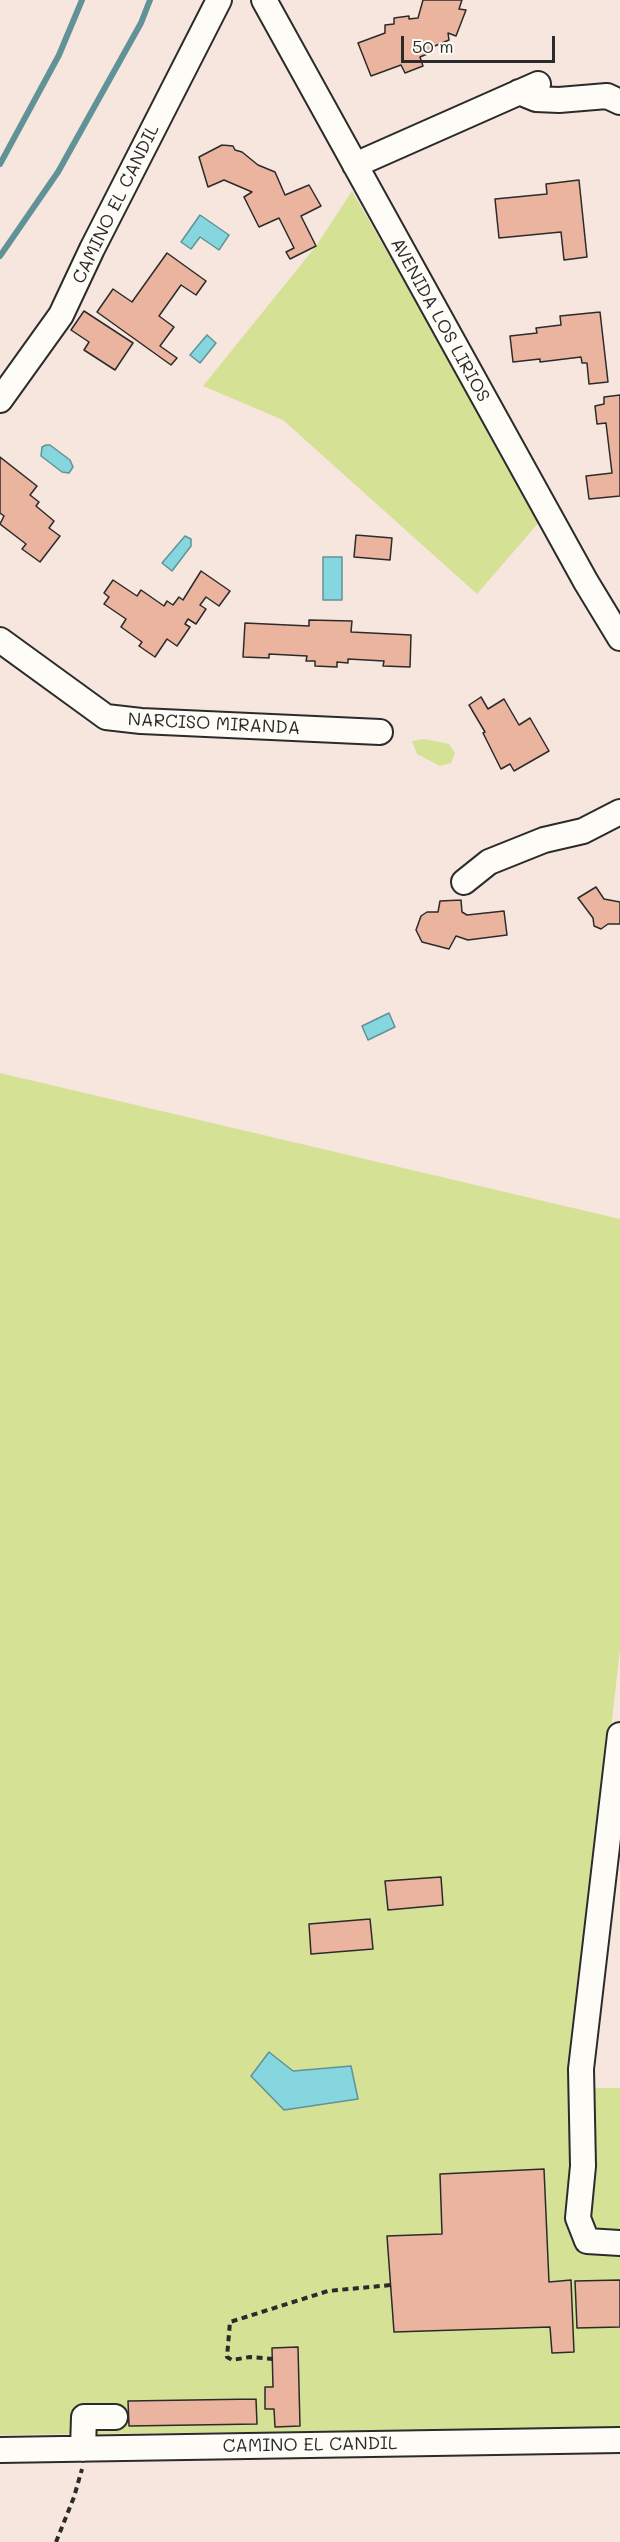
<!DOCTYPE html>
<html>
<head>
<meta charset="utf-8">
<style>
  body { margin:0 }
  #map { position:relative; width:620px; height:2542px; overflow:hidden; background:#f7e6dd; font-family:Mali,sans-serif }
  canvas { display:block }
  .scale { position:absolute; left:401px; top:36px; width:154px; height:27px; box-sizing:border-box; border:3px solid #2b2b2b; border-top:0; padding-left:8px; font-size:18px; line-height:21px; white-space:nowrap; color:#2b2b2b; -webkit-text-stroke:4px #fdfcf7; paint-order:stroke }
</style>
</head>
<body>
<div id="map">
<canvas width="620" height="2542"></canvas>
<div class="scale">50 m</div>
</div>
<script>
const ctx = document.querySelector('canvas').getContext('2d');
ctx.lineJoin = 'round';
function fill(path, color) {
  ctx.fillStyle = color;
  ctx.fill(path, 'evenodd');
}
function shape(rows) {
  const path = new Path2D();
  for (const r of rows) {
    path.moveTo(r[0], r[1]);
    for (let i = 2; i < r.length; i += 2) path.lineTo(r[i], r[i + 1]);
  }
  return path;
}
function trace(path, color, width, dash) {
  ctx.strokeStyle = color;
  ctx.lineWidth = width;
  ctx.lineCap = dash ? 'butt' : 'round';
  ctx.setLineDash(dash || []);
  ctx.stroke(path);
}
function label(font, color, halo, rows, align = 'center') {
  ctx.font = font + ' Mali,sans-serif';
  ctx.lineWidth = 6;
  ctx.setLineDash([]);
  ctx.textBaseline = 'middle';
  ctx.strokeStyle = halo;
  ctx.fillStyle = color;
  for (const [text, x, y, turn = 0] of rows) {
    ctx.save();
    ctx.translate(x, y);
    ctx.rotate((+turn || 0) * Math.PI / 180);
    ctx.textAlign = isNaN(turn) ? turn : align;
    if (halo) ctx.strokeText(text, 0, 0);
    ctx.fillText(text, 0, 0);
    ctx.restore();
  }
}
const green = shape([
  [352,191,541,520,477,594,283,420,203,386,316,246],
  [424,739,449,744,455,753,451,763,440,766,417,754,412,741],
  [0,1073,620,1219,620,1649,571,2088,620,2088,620,2428,0,2435]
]);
const water = shape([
  [200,215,229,235,219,250,200,237,191,249,181,242,200,215],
  [207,335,216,343,200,363,190,355,207,335],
  [46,445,50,445,70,460,73,467,69,473,62,472,41,456,42,447,46,445],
  [185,536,191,539,191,546,172,571,162,563,185,536],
  [323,557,342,557,342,600,323,600,323,557],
  [389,1013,395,1027,368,1040,362,1026,389,1013],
  [269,2052,293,2071,351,2066,358,2099,284,2110,251,2076,269,2052]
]);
const stream = shape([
  [0,164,59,55,82,0],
  [0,256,58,172,141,23,150,0]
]);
const building = shape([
  [423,0,462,0,459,9,466,10,456,36,448,33,449,40,430,48,432,52,420,57,423,66,405,73,401,65,371,76,358,43,385,33,385,25,394,24,394,18,409,16,409,19,418,18,423,0],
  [222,145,233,146,235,150,242,152,258,165,275,172,285,195,309,185,321,206,301,216,316,246,290,259,286,252,294,248,279,218,259,227,244,197,252,192,224,180,208,187,199,157,222,145],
  [579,180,587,257,564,260,561,232,499,238,495,199,547,194,546,184,579,180],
  [167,253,206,281,196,295,181,285,159,316,174,327,160,346,177,358,171,365,97,312,113,289,132,302,167,253],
  [84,311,133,343,115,370,84,350,89,342,71,330,84,311],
  [600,312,608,382,589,384,587,363,582,363,581,357,540,362,540,359,513,362,510,336,537,333,536,328,561,325,560,316,600,312],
  [620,395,620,496,589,499,586,476,612,473,606,423,597,424,595,406,604,404,604,397,620,395],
  [0,457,37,486,30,495,39,502,36,506,54,521,49,528,60,536,40,562,22,549,26,544,0,524,4,516,0,513,0,457],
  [356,535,392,538,390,560,354,557,356,535],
  [201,571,230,591,219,606,206,597,200,605,206,609,196,624,188,619,185,624,190,627,177,646,167,639,155,657,139,646,142,642,121,627,126,619,104,604,109,597,104,593,113,580,137,596,141,590,164,606,167,601,173,605,179,597,183,600,201,571],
  [309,620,352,621,351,632,411,635,410,667,383,666,384,661,348,659,348,663,337,662,337,667,315,666,315,661,306,661,307,656,269,654,269,658,243,657,245,623,309,626,309,620],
  [481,697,488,709,504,699,519,725,530,718,549,751,514,771,510,764,501,769,483,733,485,732,469,705,481,697],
  [596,887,604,899,620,902,620,924,608,924,601,929,594,926,593,918,578,898,596,887],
  [461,900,462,912,467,915,504,911,507,935,468,940,456,936,449,949,422,942,416,930,421,916,427,912,438,912,440,901,461,900],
  [441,1877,443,1905,388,1910,385,1881,441,1877],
  [370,1919,373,1949,311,1954,309,1924,370,1919],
  [544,2169,549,2282,571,2280,574,2352,552,2353,550,2327,394,2332,387,2236,442,2234,440,2174,544,2169],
  [620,2280,620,2327,577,2328,575,2281,620,2280],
  [298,2347,300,2426,275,2427,274,2409,265,2409,265,2387,273,2387,272,2348,298,2347],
  [256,2399,257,2424,129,2426,128,2401,256,2399]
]);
const path = shape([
  [273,2359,250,2357,232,2360,227,2357,230,2322,328,2291,391,2285],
  [56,2542,74,2497,82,2469]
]);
const minor = shape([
  [264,0,586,582,620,638],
  [519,92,536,99,559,100,607,96,620,102],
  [355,165,538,84],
  [0,400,61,315,92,249,219,0],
  [0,640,106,717,141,721,380,732],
  [464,882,489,862,544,840,583,831,620,812],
  [620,1735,581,2069,583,2166,578,2218,587,2241,620,2243],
  [83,2449,84,2417,115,2417],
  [0,2450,620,2440]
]);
const streetNames = [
  ["CAMINO EL CANDIL",116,204,-64],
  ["AVENIDA LOS LIRIOS",440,320,61],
  ["NARCISO MIRANDA",214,724,3],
  ["CAMINO EL CANDIL",310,2445,-1]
];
fill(green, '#d5e295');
fill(water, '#85d6df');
trace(water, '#619297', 1.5);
trace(stream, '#619297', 6);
fill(building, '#eab49f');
trace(building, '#2b2b2b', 1.5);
trace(minor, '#2b2b2b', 28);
trace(path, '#2b2b2b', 4, [6, 4.5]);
trace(minor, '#fdfcf7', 24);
label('18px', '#2b2b2b', '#fdfcf7', streetNames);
</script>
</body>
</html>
